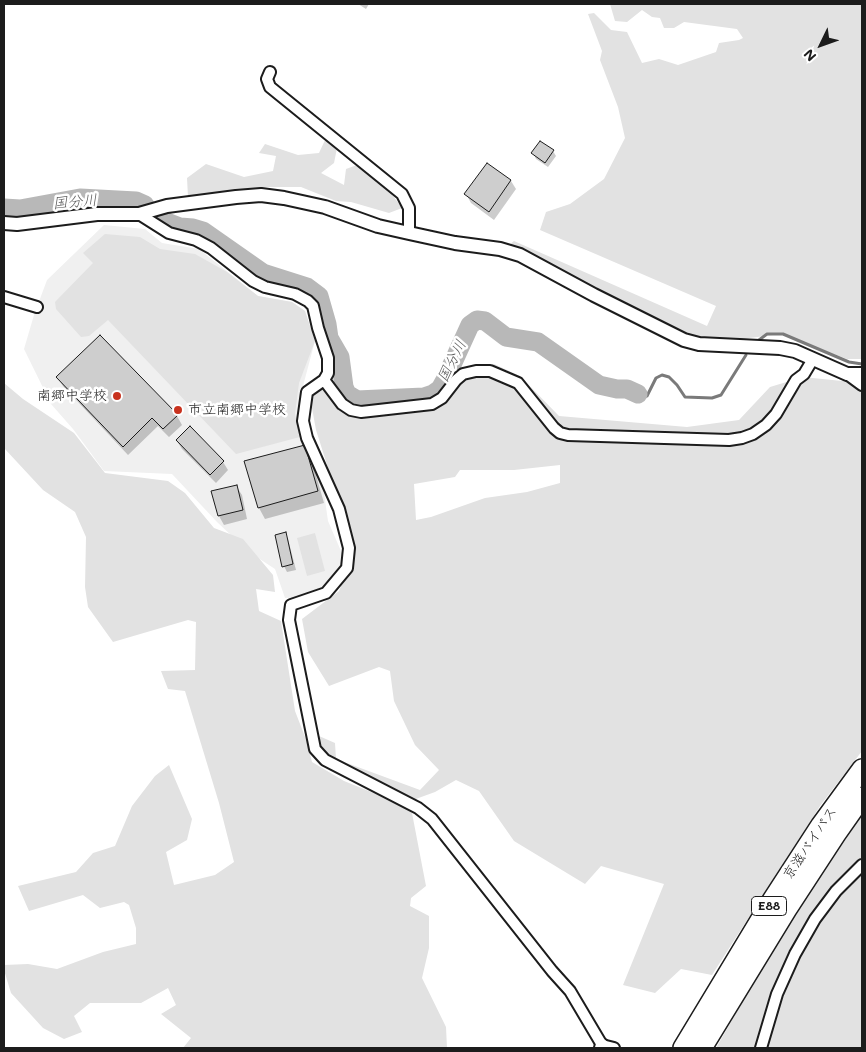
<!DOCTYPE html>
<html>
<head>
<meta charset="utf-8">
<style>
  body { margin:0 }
  #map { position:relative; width:866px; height:1052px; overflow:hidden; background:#fff; font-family:Mali,sans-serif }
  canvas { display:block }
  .frame { position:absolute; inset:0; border:5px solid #1c1c1c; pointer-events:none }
  .north { position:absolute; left:796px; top:20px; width:50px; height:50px; -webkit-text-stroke:4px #fff; paint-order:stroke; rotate:228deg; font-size:14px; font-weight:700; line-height:20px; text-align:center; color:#1c1c1c }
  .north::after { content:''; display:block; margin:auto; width:18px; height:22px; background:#1c1c1c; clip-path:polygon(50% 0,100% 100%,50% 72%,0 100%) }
</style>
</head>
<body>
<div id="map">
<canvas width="866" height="1052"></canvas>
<div class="frame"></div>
<div class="north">N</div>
</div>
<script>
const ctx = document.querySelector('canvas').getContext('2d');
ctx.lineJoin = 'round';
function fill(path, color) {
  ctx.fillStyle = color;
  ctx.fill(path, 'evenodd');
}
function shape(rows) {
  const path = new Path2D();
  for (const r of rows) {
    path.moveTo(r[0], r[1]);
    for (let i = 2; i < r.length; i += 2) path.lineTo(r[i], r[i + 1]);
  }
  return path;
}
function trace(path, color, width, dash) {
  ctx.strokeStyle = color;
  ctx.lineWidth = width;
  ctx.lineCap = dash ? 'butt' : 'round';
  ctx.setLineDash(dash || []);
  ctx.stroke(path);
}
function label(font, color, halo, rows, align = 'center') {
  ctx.font = font + ' Mali,"Klee One",sans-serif';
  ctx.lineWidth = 5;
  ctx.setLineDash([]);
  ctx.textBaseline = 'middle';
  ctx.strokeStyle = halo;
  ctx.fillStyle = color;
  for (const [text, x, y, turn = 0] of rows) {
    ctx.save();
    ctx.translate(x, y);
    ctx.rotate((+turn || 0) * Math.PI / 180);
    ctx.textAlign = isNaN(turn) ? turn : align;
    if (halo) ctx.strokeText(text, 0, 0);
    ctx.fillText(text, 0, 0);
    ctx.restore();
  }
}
const built = shape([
  [104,225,145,229,162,243,199,249,258,296,292,302,305,311,315,341,303,386,300,416,322,479,328,521,344,558,343,564,326,589,304,597,285,598,275,569,249,552,217,522,172,474,104,471,73,429,51,404,24,349,34,315,47,280]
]);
const green = shape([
  [610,4,862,4,862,359,847,359,781,334,726,341,697,340,638,312,509,245,514,241,707,326,716,306,540,230,546,212,570,204,604,179,625,138,618,107,600,60,602,51,588,14,594,13,611,30,627,32,642,63,659,59,678,65,716,52,719,43,739,40,743,38,737,29,684,22,674,28,664,28,660,18,652,17,642,10,627,22,615,21],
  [326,138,337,148,334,163,321,173,344,185,346,169,357,165,391,193,402,208,389,213,351,202,336,201,301,187,268,187,188,197,187,178,206,164,244,177,273,171,276,156,259,153,265,144,298,155,319,153],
  [105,234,140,237,160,249,195,254,227,272,258,296,292,302,305,311,315,341,299,383,295,414,300,437,236,454,108,320,89,336,81,337,56,309,55,302,93,263,83,253],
  [494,364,520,376,559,416,687,427,739,420,770,387,803,377,842,381,862,381,862,751,820,806,712,975,681,969,655,993,623,985,664,884,601,866,585,884,514,841,479,791,456,780,435,792,413,800,327,758,318,745,319,736,335,743,336,759,420,790,439,770,415,745,394,701,390,671,379,667,329,686,308,652,302,619,339,591,354,550,316,430,310,397,322,388,328,389,364,414,439,406,461,383],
  [560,465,560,483,527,492,485,498,431,517,416,520,414,484,455,477,460,470,514,470],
  [4,383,23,399,74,433,105,473,168,481,185,493,214,528,243,539,273,575,275,592,256,589,259,611,281,621,295,711,307,742,312,762,344,781,396,802,412,813,426,886,411,898,410,906,429,916,429,948,422,978,446,1027,447,1048,183,1048,191,1038,161,1014,176,1005,168,988,141,1003,90,1003,74,1016,82,1032,64,1039,43,1028,11,993,4,970,4,965,28,964,57,969,103,952,136,944,136,928,129,905,124,902,100,908,83,895,29,911,18,886,76,872,93,853,115,846,132,806,155,776,169,765,192,819,187,840,166,852,174,885,215,875,234,862,219,803,185,691,168,689,161,671,195,670,196,622,188,620,113,642,88,607,85,587,86,537,75,512,43,490,4,448],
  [315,533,325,571,307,576,297,538],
  [862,814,862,1048,716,1048,774,947]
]);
const shadow = shape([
  [358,4,369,4,366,9],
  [553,151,556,156,548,167,536,159,533,153],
  [487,164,511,181,516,189,494,220,471,203,466,194],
  [58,378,177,416,182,425,169,437,158,426,128,455,63,386],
  [190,428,223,462,228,470,216,483,182,449,177,441],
  [304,446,311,458,324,503,265,519,259,508],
  [236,486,242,495,247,519,224,525,219,516,213,492],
  [285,534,288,539,296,570,287,572,284,566]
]);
const stream = shape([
  [759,340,767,334,783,334,849,362,862,364],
  [638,394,643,398,647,396,656,378,662,375,669,377,677,385,685,397,712,398,721,395,746,355]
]);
const river = shape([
  [4,208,20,209,80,198,136,201,145,205],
  [156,216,167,222,180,227,193,228,203,231,263,273,307,287,319,296,327,324,329,338,340,357,344,387,347,394,357,400,424,397,433,394,440,389,445,380,470,325,477,320,485,321,506,337,538,342,599,385,617,389,627,389,638,394]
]);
const building = shape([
  [540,141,554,150,545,163,531,153,540,141],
  [487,163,511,180,489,212,464,194,487,163],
  [100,335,178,415,163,429,152,418,123,447,56,377,100,335],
  [190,426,224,461,210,475,176,440,190,426],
  [305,445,318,491,258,508,244,461,305,445],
  [237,485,243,510,218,516,211,491,237,485],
  [286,532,293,564,282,567,275,535,286,532]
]);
const minor = shape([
  [270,72,267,79,270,87,402,194,409,208,409,233],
  [139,214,169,233,196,240,211,248,253,281,265,287,295,294,308,301,313,306,318,328,328,358,328,373,324,380,307,392,303,421,307,438,339,509,349,548,347,568,326,593,291,605,289,620,315,749,325,760,418,808,432,819,552,971,570,991,602,1045,614,1048],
  [4,297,37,307],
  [847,374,862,385],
  [324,380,342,404,351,410,361,412,432,404,442,398,456,380,463,374,476,371,490,371,518,383,554,428,560,433,568,435,729,440,742,438,753,434,766,425,776,414,796,380,804,374,813,359],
  [761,1048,777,994,795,954,815,919,836,891,862,865]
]);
const tertiary = shape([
  [4,223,17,224,97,214,139,214,167,206,236,197,261,195,284,198,325,207,378,226,409,233,455,243,500,249,520,255,594,295,684,340,699,344,780,348,795,351,847,374,862,374],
  [601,1048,602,1045]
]);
const motorway = shape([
  [683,1048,773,899,821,825,862,769],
  [702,1048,787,909,836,834,862,797]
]);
const markers = [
  [117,396,5,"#c8321e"],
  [178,410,5,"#c8321e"]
];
const shields = [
  [769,906,35]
];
const shieldNames = [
  ["E88",769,906]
];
const poiNames = [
  ["南郷中学校",107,396],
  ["市立南郷中学校",188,410,"left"]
];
const streetNames = [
  ["京滋バイパス",810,843,-56]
];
const waterNames = [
  ["国分川",75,202,-5],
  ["国分川",452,361,-63]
];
fill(built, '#f0f0f0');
fill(green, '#e2e2e2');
fill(shadow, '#0003');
trace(stream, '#7a7a7a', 3);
trace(river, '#b8b8b8', 19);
fill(building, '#cecece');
trace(building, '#1c1c1c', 1);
trace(minor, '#1c1c1c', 14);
trace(tertiary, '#1c1c1c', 16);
trace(motorway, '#1c1c1c', 22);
trace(minor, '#fff', 10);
trace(tertiary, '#fff', 12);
trace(motorway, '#fff', 19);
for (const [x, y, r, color] of markers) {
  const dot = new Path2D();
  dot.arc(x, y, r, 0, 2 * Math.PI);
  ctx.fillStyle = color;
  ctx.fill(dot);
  trace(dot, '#fff', 2);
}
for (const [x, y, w] of shields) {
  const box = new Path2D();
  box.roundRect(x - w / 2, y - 9.5, w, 19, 4);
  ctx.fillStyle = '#fff';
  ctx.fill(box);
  trace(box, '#1c1c1c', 1);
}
label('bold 12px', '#1c1c1c', null, shieldNames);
label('14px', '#1c1c1c', '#fff', poiNames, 'right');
label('14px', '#1c1c1c', '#fff', streetNames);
label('italic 15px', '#5a5a5a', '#fff', waterNames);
</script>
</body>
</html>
